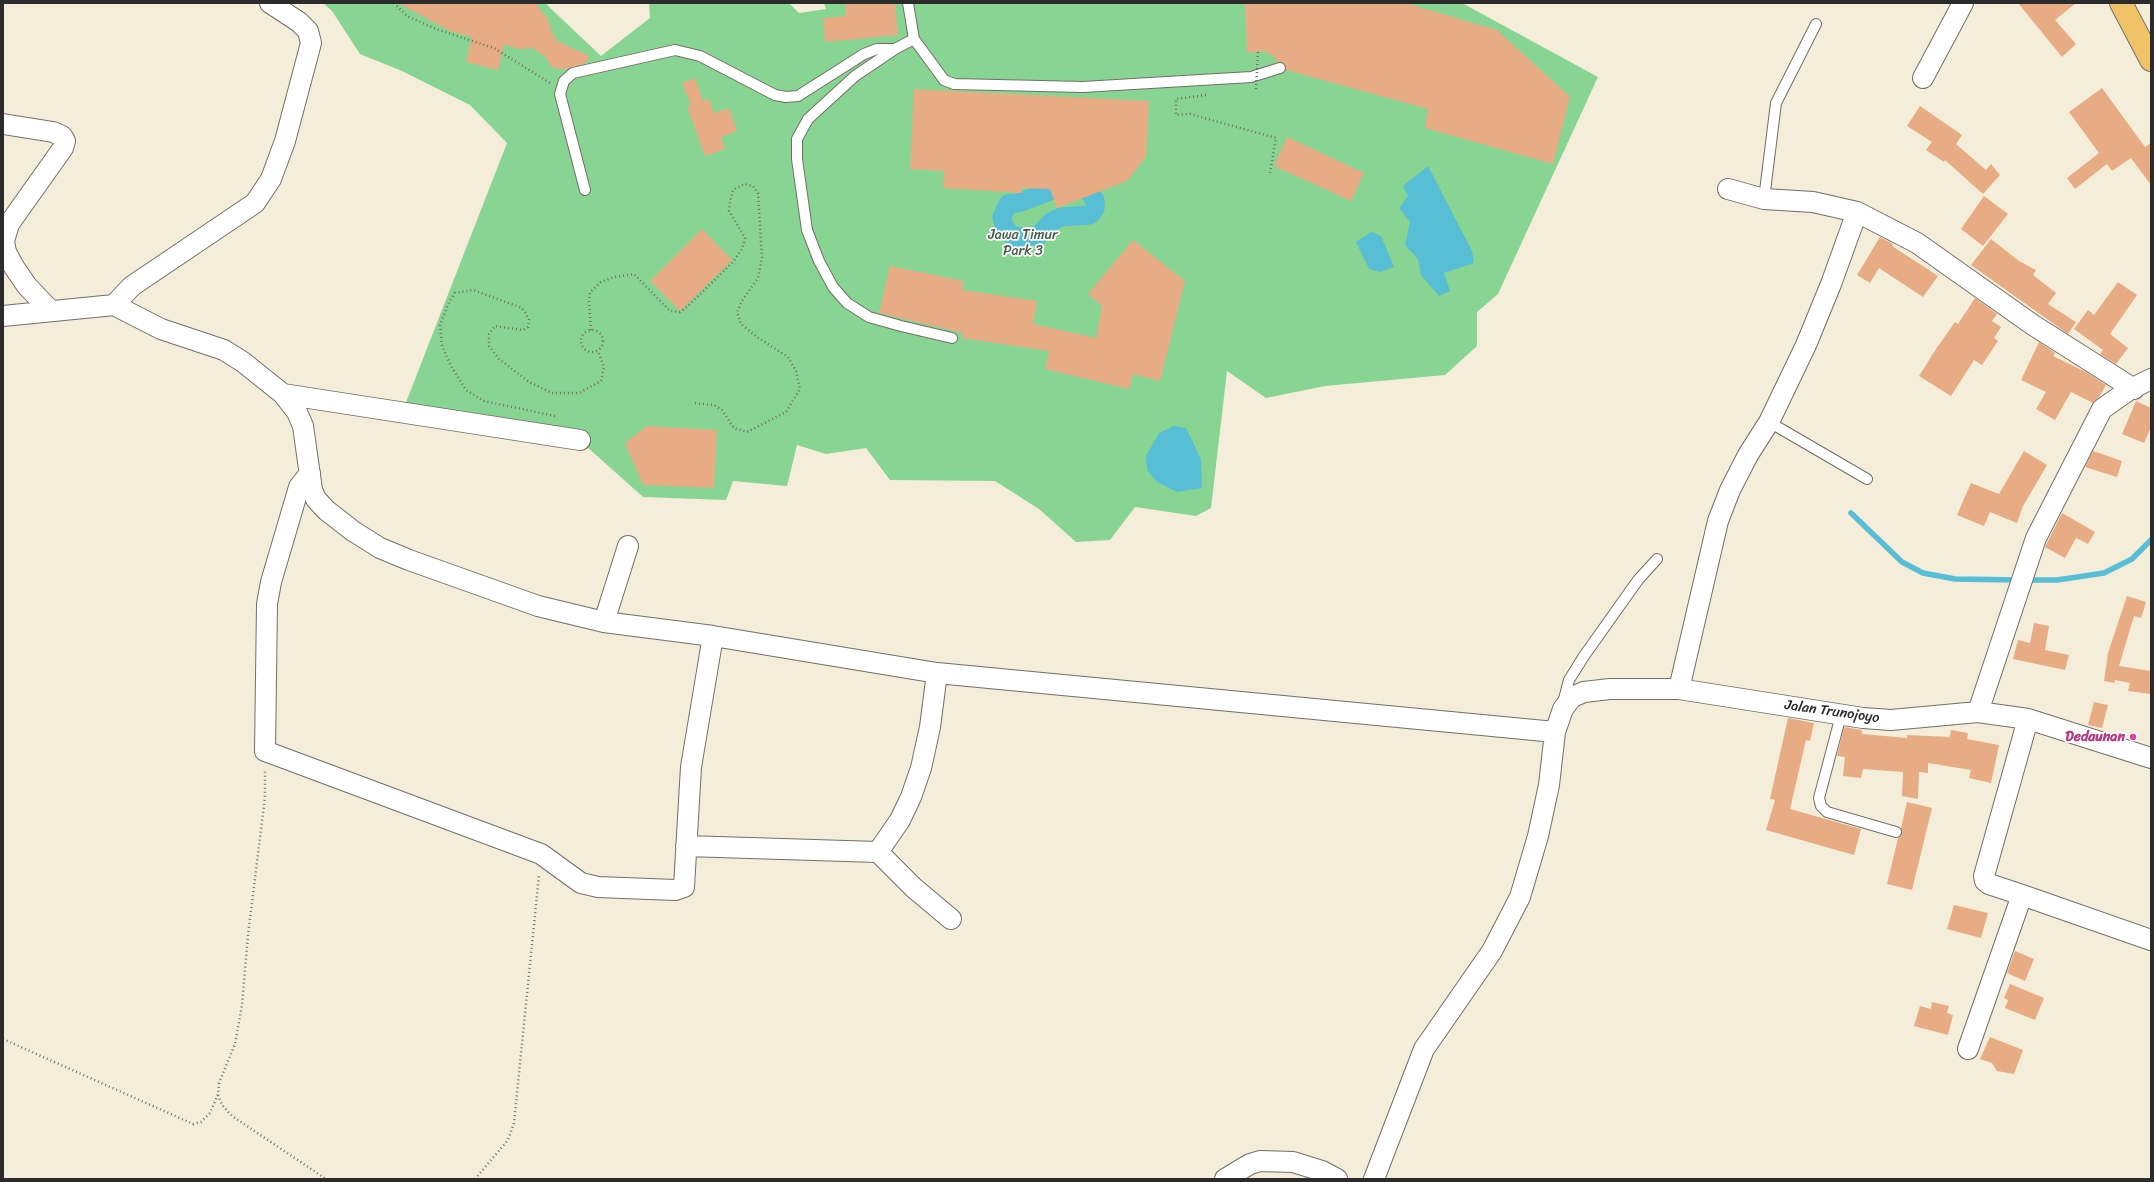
<!DOCTYPE html>
<html>
<head>
<meta charset="utf-8">
<style>
  body { margin:0 }
  #map { position:relative; width:2154px; height:1182px; overflow:hidden; background:#f3edd9; font-family:Sriracha,sans-serif }
  canvas { display:block }
  .frame { position:absolute; inset:0; border:4px solid #2b2b2b; pointer-events:none }
</style>
</head>
<body>
<div id="map">
<canvas width="2154" height="1182"></canvas>
<div class="frame"></div>
</div>
<script>
const ctx = document.querySelector('canvas').getContext('2d');
ctx.lineJoin = 'round';
function fill(path, color) {
  ctx.fillStyle = color;
  ctx.fill(path, 'evenodd');
}
function shape(rows) {
  const path = new Path2D();
  for (const r of rows) {
    if (r.length === 3) {
      path.moveTo(r[0] + r[2], r[1]);
      path.arc(r[0], r[1], r[2], 0, 2 * Math.PI);
      continue;
    }
    path.moveTo(r[0], r[1]);
    for (let i = 2; i < r.length; i += 2) path.lineTo(r[i], r[i + 1]);
  }
  return path;
}
function trace(path, color, width, dash) {
  ctx.strokeStyle = color;
  ctx.lineWidth = width;
  ctx.lineCap = dash ? 'butt' : 'round';
  ctx.setLineDash(dash || []);
  ctx.stroke(path);
}
function label(font, color, halo, rows, align = 'center') {
  ctx.font = font + ' Sriracha,sans-serif';
  ctx.lineWidth = 3.5;
  ctx.setLineDash([]);
  ctx.textBaseline = 'middle';
  ctx.strokeStyle = halo;
  ctx.fillStyle = color;
  for (const [text, x, y, turn = 0] of rows) {
    ctx.save();
    ctx.translate(x, y);
    ctx.rotate((+turn || 0) * Math.PI / 180);
    ctx.textAlign = isNaN(turn) ? turn : align;
    if (halo) ctx.strokeText(text, 0, 0);
    ctx.fillText(text, 0, 0);
    ctx.restore();
  }
}
const green = shape([
  [323,3,545,3,601,56,650,18,649,3,789,3,799,13,826,9,824,3,1462,3,1598,77,1498,294,1477,312,1477,346,1445,375,1325,386,1266,398,1227,371,1211,508,1196,516,1135,507,1110,540,1076,542,1039,509,995,481,890,480,866,448,826,454,797,445,787,486,733,481,726,500,643,497,567,429,405,405,507,143,470,105,402,71,360,54,332,11]
]);
const water = shape([
  [1428,166,1472,251,1474,263,1444,273,1450,291,1439,296,1421,275,1418,259,1405,245,1410,222,1399,208,1408,196,1403,186],
  [1371,232,1381,236,1394,267,1380,272,1369,269,1356,242],
  [1174,426,1186,428,1201,459,1202,488,1177,492,1157,482,1147,470,1146,456,1159,433]
]);
const stream = shape([
  [1851,513,1902,562,1923,573,1955,579,2018,580],
  [2027,580,2057,580,2104,573,2132,559,2151,540]
]);
const canal = shape([
  [1050,191,1018,203,1008,204,1002,217,1004,226,1009,233,1015,237,1038,236,1051,222,1061,217,1090,215,1095,209,1095,200,1091,195]
]);
const building = shape([
  [398,3,535,3,548,19,551,30,557,41,589,56,586,63,568,69,559,69,552,67,544,55,539,53,534,48,517,49,504,44,498,70,466,62,472,37,450,31],
  [845,3,895,3,898,35,825,42,823,18,846,16],
  [1245,3,1405,3,1497,30,1570,97,1553,164,1425,128,1428,109,1286,70,1284,63,1277,62,1275,57,1264,51,1247,53],
  [2018,3,2076,3,2055,20,2076,44,2062,57],
  [695,78,703,101,708,98,714,113,729,108,737,131,721,137,725,149,705,156,687,106,691,105,682,83],
  [2102,88,2145,147,2151,143,2151,185,2131,158,2112,171,2107,164,2075,189,2067,178,2099,153,2069,112],
  [914,89,1149,101,1146,157,1127,181,1057,208,1050,189,1022,188,1022,193,943,188,944,171,910,169],
  [1920,106,1962,135,1956,144,1986,170,1991,164,2000,175,1983,194,1945,160,1944,162,1926,150,1932,142,1907,126],
  [1287,137,1364,173,1351,201,1274,166],
  [1984,196,2008,214,1983,246,1961,229],
  [702,229,732,260,680,311,650,281],
  [1880,237,1893,244,1892,246,1938,276,1923,297,1879,268,1870,283,1857,275],
  [1991,239,2019,261,2036,270,2033,275,2056,293,2048,304,2076,322,2068,334,1971,265],
  [1133,240,1185,281,1160,381,1133,374,1129,389,1045,369,1049,351,962,338,963,333,879,313,890,266,964,281,962,290,1037,301,1033,324,1096,338,1102,306,1088,294],
  [2118,282,2137,295,2110,334,2128,348,2116,364,2100,354,2103,350,2074,329,2088,310,2094,315],
  [1975,298,1997,314,1992,321,2001,327,1994,338,1998,341,1982,365,1974,360,1951,396,1919,376,1936,349,1955,322,1958,324],
  [2039,342,2055,353,2053,356,2086,372,2106,385,2099,397,2093,403,2071,392,2055,420,2036,409,2046,392,2021,380],
  [2136,401,2151,408,2151,427,2144,443,2122,434],
  [647,426,717,430,714,488,643,485,625,443],
  [2024,451,2047,465,2023,506,2017,523,1990,512,1984,526,1957,515,1971,483,1999,494],
  [2093,451,2122,461,2117,477,2085,467],
  [2062,513,2095,532,2088,544,2076,538,2065,558,2045,547],
  [2127,596,2146,602,2141,618,2134,616,2119,666,2151,671,2151,694,2128,691,2130,683,2115,680,2114,683,2104,681,2108,653],
  [2034,623,2049,626,2045,650,2069,655,2065,670,2013,659,2018,640,2030,643],
  [2094,702,2108,705,2102,728,2088,725],
  [1788,718,1814,723,1810,741,1806,740,1790,809,1861,829,1854,855,1766,830,1775,800,1770,799],
  [1844,727,1862,730,1862,734,1907,738,1907,735,1950,737,1951,730,1968,733,1967,739,1999,745,1991,783,1969,778,1971,770,1928,763,1928,773,1919,772,1918,799,1902,796,1903,772,1863,769,1861,778,1843,776,1845,757,1837,756],
  [1907,802,1932,808,1912,890,1887,884,1898,838,1902,833,1901,828],
  [1954,905,1988,913,1981,938,1947,929],
  [2015,951,2034,959,2025,981,2007,973],
  [2010,984,2044,998,2035,1020,2005,1008,2008,1000,2004,998],
  [1932,1002,1949,1006,1947,1013,1953,1015,1948,1035,1914,1026,1920,1006,1931,1009],
  [1990,1037,2023,1050,2014,1074,1997,1071,1992,1063,1980,1059]
]);
const path = shape([
  [394,3,407,16,436,29,494,48,550,83],
  [1206,95,1176,99,1176,115,1190,114,1276,138,1270,173],
  [591,330,589,302,590,292,601,282,614,277,634,274,670,311,680,312,687,307,733,262,742,249,745,238,729,211,730,202,733,190,744,184,753,186,758,193,762,258,758,278,742,301,737,312,741,324,757,337,788,357,796,371,800,389,786,412,747,432,734,428,722,410,714,405,692,403],
  [592,341,11],
  [555,416,484,401,466,390,451,366,442,346,440,325,449,302,455,293,473,290,522,308,529,319,528,327,523,330,495,326,489,334,489,346,499,359,529,382,552,393,579,393,601,381,604,367,598,351],
  [3,1039,193,1124,201,1122,210,1113,218,1094,219,1083,235,1044,242,1005,248,935,265,797,265,771],
  [218,1095,222,1105,232,1116,326,1179],
  [475,1179,508,1140,514,1123,539,875]
]);
const lane = shape([
  [908,3,914,39,944,80,954,84,1083,87,1251,77,1280,68],
  [914,39,895,49,855,76,808,119,797,139,797,159,807,230,819,261,833,287,847,303,869,317,901,326,952,338],
  [585,190,560,94,564,81,573,73,675,50,700,56,775,95,786,97,798,96,864,54,877,49,895,49],
  [1764,199,1776,103,1816,24],
  [1769,422,1867,479],
  [1563,703,1569,680,1584,656,1638,580,1657,559],
  [1841,715,1819,798,1821,806,1827,812,1896,832]
]);
const street = shape([
  [1923,78,1963,3],
  [3,124,53,132,62,136,65,141,63,148,9,224,4,241,6,252,14,267,27,286,51,311],
  [1728,189,1764,199,1813,202,1857,212,1917,243,2033,325,2134,389],
  [114,305,132,286,255,203,271,179,285,141,311,43,308,31,299,22,270,3],
  [3,316,114,305,161,329,224,350,243,362,283,394,297,412,303,426,312,490,316,499,326,510,353,531,380,548,409,560,538,606,604,622,713,636,937,673,1555,732],
  [283,394,580,440],
  [310,473,299,487,271,582,267,604,265,751,541,854,581,883,598,887,675,890,684,887,691,767,713,636],
  [604,622,628,546],
  [1679,689,1718,521,1730,490,1748,455,1769,422,1806,345,1831,284,1857,212],
  [1978,712,2036,538,2102,409,2129,390,2151,379],
  [686,846,878,852,914,888,951,919],
  [878,852,900,820,911,797,921,768,930,727,937,673],
  [2022,895,2151,940],
  [1968,1049,2022,895,1989,884,1985,881,1984,876,2028,719],
  [1225,1179,1250,1164,1260,1161,1293,1162,1322,1171,1337,1179],
  [1374,1179,1424,1049,1492,951,1520,897,1538,836,1549,785,1555,732,1563,709,1572,697,1584,692,1610,689,1679,689,1863,718,1891,720,1978,712,2028,719,2151,758]
]);
const primary = shape([
  [2121,3,2151,60]
]);
const pathBridge = shape([
  [1256,89,1258,52]
]);
const markers = [
  [2133,737,4,"#d1479c"]
];
const parkNames = [
  ["Jawa Timur",1023,235],
  ["Park 3",1023,251]
];
const streetNames = [
  ["Jalan Trunojoyo",1832,712,8]
];
const hotelNames = [
  ["Dedaunan",2125,737]
];
fill(green, '#88d492');
fill(water, '#58bed6');
trace(stream, '#58bed6', 5.5);
trace(canal, '#58bed6', 19);
fill(building, '#e7ac83');
trace(lane, '#716f68', 12);
trace(street, '#716f68', 22);
trace(primary, '#716f68', 24);
trace(path, '#716f68', 2.5, [1, 3]);
trace(lane, '#fff', 10);
trace(street, '#fff', 20);
trace(primary, '#f0c369', 22);
trace(pathBridge, '#716f68', 2.5, [1, 3]);
for (const [x, y, r, color] of markers) {
  const dot = new Path2D();
  dot.arc(x, y, r, 0, 2 * Math.PI);
  ctx.fillStyle = color;
  ctx.fill(dot);
  trace(dot, '#fff', 1.5);
}
label('14px', '#475e4a', '#fff', parkNames);
label('14px', '#2b2b2b', '#fff', streetNames);
label('bold 14px', '#b23c85', '#fff', hotelNames, 'right');
</script>
</body>
</html>
